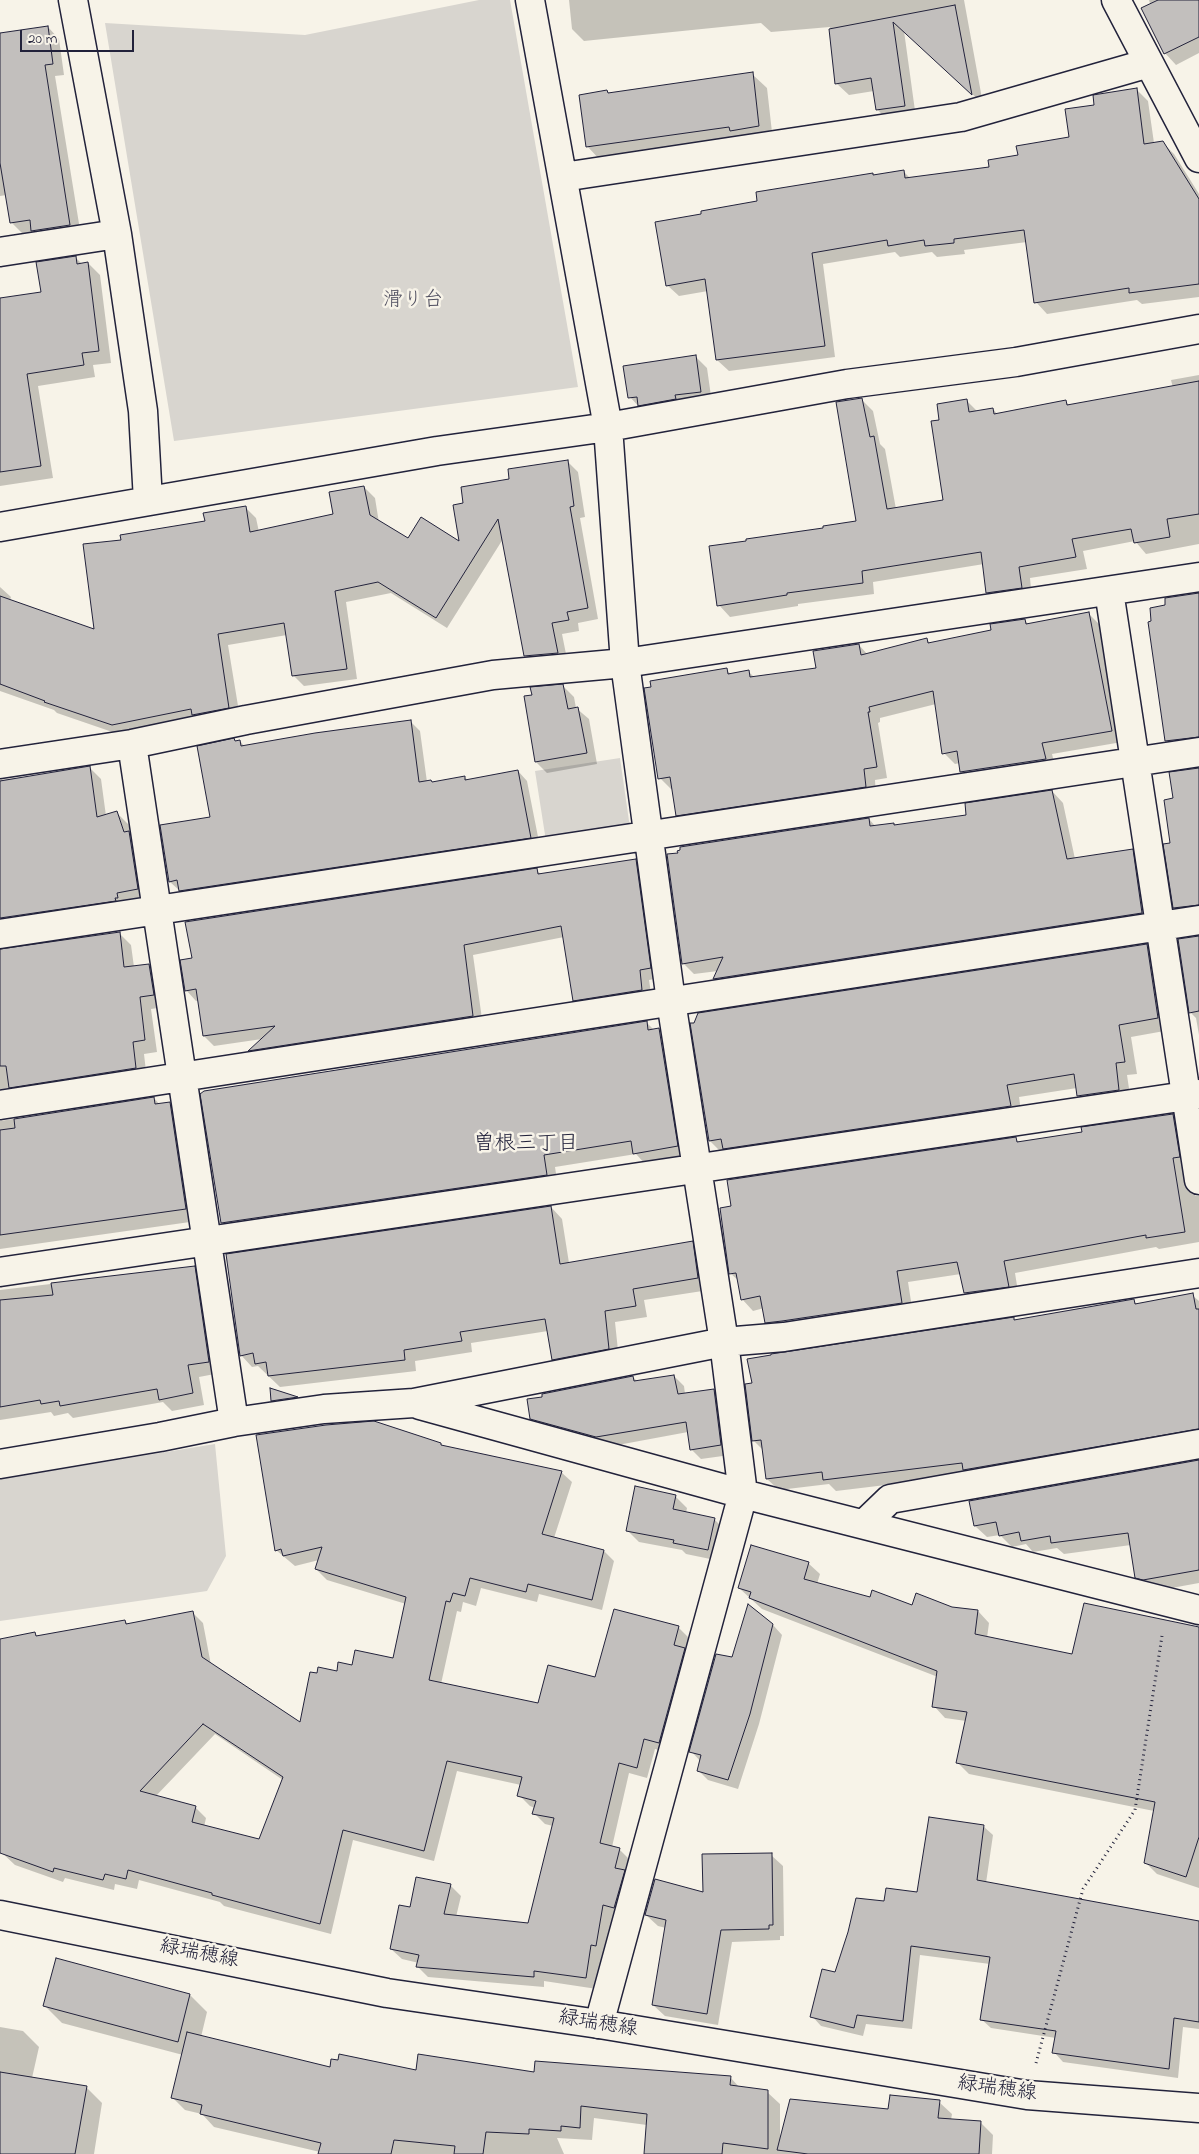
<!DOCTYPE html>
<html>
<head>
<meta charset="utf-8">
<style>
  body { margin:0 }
  #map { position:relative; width:1199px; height:2154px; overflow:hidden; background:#f7f3e8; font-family:"Indie Flower",sans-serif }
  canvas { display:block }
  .scale { position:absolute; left:20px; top:30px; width:114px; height:22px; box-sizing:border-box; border:2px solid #22223b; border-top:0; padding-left:6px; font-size:15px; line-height:18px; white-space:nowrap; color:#22223b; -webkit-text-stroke:4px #f7f3e8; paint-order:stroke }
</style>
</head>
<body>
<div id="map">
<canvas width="1199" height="2154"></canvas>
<div class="scale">20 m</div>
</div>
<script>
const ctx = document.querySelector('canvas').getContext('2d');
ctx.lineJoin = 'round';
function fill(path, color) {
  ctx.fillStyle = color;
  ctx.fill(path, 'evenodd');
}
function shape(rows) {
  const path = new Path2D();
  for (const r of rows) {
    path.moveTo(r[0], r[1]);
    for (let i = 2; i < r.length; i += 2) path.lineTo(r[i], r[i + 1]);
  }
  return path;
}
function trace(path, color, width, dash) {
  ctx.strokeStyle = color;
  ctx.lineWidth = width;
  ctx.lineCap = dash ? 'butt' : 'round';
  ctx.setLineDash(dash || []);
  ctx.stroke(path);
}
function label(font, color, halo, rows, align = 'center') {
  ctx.font = font + ' "Indie Flower","Klee One",sans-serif';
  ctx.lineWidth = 5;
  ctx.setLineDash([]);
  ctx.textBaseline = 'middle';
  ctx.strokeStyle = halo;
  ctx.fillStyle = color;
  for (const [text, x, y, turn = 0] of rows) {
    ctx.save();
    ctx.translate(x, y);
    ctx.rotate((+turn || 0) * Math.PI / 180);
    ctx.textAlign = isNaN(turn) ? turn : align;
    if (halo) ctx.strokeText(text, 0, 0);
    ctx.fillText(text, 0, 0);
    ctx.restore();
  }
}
const green = shape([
  [479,0,510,0,578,387,174,441,105,23,305,35],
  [620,758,630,828,546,841,535,771],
  [215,1444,226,1556,207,1591,0,1621,0,1479]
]);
const shadow = shape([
  [569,0,964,0,983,104,904,31,916,118,889,122,877,109,874,91,849,95,836,83,830,27,771,32,761,23,584,41,572,29],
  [1149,0,1199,0,1199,53,1176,65,1165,53],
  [48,27,59,39,64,75,55,76,81,236,44,242,34,232,23,234,12,223,7,195,0,196,0,34],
  [752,74,767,88,773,141,601,161,587,146,607,91,610,94],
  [1137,90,1148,101,1154,143,1162,142,1174,154,1199,194,1199,297,1142,304,1137,300,1047,314,1036,302,1027,242,964,250,965,254,937,257,932,252,900,257,895,252,823,264,835,357,729,371,717,360,708,291,679,296,667,285,759,202,873,174,874,176,903,171,911,179,990,168,1070,138,1095,106],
  [75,257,82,264,88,263,100,275,111,363,93,365,95,377,38,386,53,478,0,486,0,300,42,293],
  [695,356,707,368,712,403,641,409,630,397],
  [1199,375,1199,544,1146,554,1135,541,1083,551,1087,569,1030,578,1032,599,999,604,987,592,984,564,873,582,874,594,798,604,798,606,730,617,719,605,824,529,857,522,861,399,873,411,880,444,885,449,896,509,944,501,941,421,967,401,978,412,993,409,998,415,1066,402,1070,406,1173,388,1171,380],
  [567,461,578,472,585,517,580,518,598,619,578,623,579,631,562,634,568,664,537,667,526,656,503,539,447,628,391,593,346,602,357,679,304,686,293,675,287,635,228,645,240,718,124,736,57,713,54,710,0,691,0,587,11,597,10,600,95,631,122,541,206,522,245,507,256,518,259,532,334,515,364,487,375,498,379,523,408,540,461,543,464,505,511,480],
  [1199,594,1199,749,1177,752,1166,741,1167,606],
  [1089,614,1100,625,1122,742,1052,754,1056,770,972,783,961,772,960,763,955,764,944,753,936,704,880,718,880,722,878,723,887,778,875,780,876,797,688,826,677,815,673,789,671,789,660,778,726,670,731,674,749,672,755,678,818,669,859,645,868,655,927,640,931,644,993,631,1025,620,1029,625],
  [563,686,574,697,576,708,589,719,597,764,547,773,536,762],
  [410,721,420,731,427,782,433,783,464,777,468,780,518,771,527,781,540,847,190,900,170,882,211,818,236,742,240,741,245,747],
  [90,768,101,779,106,816,117,813,128,824,132,835,140,843,149,900,48,923,37,912,0,909,0,780],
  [1199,769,1199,918,1186,919,1174,908,1171,844,1174,799],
  [1052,791,1063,803,1075,859,1132,850,1144,862,1153,924,726,990,714,979,718,971,694,974,683,963,869,819,876,827,894,824,896,826,968,816],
  [635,860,646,871,660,978,649,980,652,1000,584,1011,574,1000,564,937,473,955,483,1026,259,1061,249,1051,262,1039,214,1046,204,1036,199,1000,196,1001,186,990,536,870,541,874],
  [119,933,131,945,134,967,149,965,161,977,165,1007,151,1009,157,1052,144,1054,147,1080,0,1108,0,958],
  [1199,936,1199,1035,1196,1018,1190,1012,1179,940],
  [1147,945,1159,958,1170,1030,1131,1037,1137,1074,1127,1075,1131,1102,1090,1108,1078,1096,1077,1088,1019,1097,1022,1118,722,1153,710,1141],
  [646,1022,654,1030,659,1030,671,1042,689,1158,646,1165,636,1154,555,1167,558,1187,234,1235,222,1223],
  [154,1098,160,1105,170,1104,182,1116,197,1221,0,1249,0,1121],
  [1173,1115,1184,1127,1195,1196,1199,1196,1199,1242,1159,1249,1156,1247,1015,1273,1019,1298,976,1304,965,1293,961,1274,908,1282,913,1314,778,1334,766,1322,764,1308,753,1311,742,1299,739,1281,730,1273,1015,1138,1020,1143],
  [551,1207,562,1219,569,1263,692,1243,703,1254,709,1290,644,1300,647,1317,615,1322,619,1360,564,1371,553,1359,548,1331,471,1343,472,1352,415,1361,416,1371,280,1387,258,1366,252,1367,241,1355],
  [194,1267,206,1279,220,1373,199,1377,204,1405,172,1411,163,1402,73,1418,68,1413,54,1416,51,1412,0,1420,0,1290],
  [1192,1295,1199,1301,1199,1441,969,1475,836,1491,829,1484,779,1490,767,1479,764,1451,753,1440,1014,1319,1016,1321,1133,1300,1138,1305],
  [674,1376,684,1386,685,1394,714,1390,724,1400,730,1455,701,1459,691,1449,688,1432,607,1447,541,1429,531,1418,543,1398,633,1377,638,1382],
  [441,1444,443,1446,561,1472,572,1482,554,1538,604,1551,614,1561,602,1610,539,1594,537,1602,481,1588,476,1606,463,1602,461,1612,457,1611,441,1684,539,1705,595,1678,678,1627,689,1638,686,1651,695,1660,670,1753,655,1749,647,1778,629,1773,612,1847,619,1849,630,1860,625,1918,613,1915,606,1956,602,1955,597,1989,544,1981,544,1987,428,1977,418,1967,419,1963,402,1959,391,1949,411,1908,450,1885,461,1896,456,1917,528,1924,553,1826,545,1824,534,1813,535,1808,530,1806,519,1795,521,1785,457,1771,434,1861,353,1840,331,1934,224,1906,220,1902,139,1880,137,1889,115,1884,114,1890,65,1878,63,1882,15,1865,0,1851,0,1640,35,1634,38,1637,125,1621,129,1625,192,1612,203,1623,211,1665,300,1724,318,1675,338,1672,353,1666,394,1660,406,1604,327,1580,316,1569,319,1560,295,1566,276,1550],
  [215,1734,283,1780,259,1841,204,1827,206,1818,195,1807,155,1797],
  [1199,1460,1199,1583,1155,1591,1148,1589,1136,1577,1131,1545,1064,1554,1057,1548,1033,1552,1026,1544,1012,1547,1000,1535,987,1537,975,1526,971,1502],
  [676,1497,687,1508,686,1513,714,1519,726,1531,720,1561,686,1554,682,1550,639,1542,627,1530],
  [808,1563,820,1574,817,1584,870,1598,913,1607,978,1611,989,1623,987,1638,1073,1655,1199,1628,1199,1888,1157,1874,1146,1863,1154,1811,969,1774,958,1763,966,1721,945,1718,934,1706,938,1677,762,1609,739,1588],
  [773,1625,782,1635,759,1724,738,1789,708,1780,698,1770,701,1762,691,1751,733,1659],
  [983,1826,993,1835,986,1883,1199,1922,1199,2029,1183,2027,1178,2078,1063,2062,1054,2052,1056,2038,991,2028,981,2019,990,1964,920,1955,912,2029,866,2024,863,2036,821,2026,812,2016,836,1974,886,1903,918,1893],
  [771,1855,783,1866,784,1936,780,1936,780,1940,732,1942,718,2025,665,2016,653,2005,666,1928,658,1926,646,1915,704,1894],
  [57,1960,190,1995,207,2012,201,2037,331,2068,730,2077,740,2088,767,2092,780,2104,780,2139,889,2111,939,2102,952,2114,951,2120,980,2122,993,2135,992,2154,646,2154,647,2125,594,2118,592,2140,557,2138,564,2154,320,2154,320,2152,214,2127,202,2114,185,2110,173,2098,183,2055,62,2023,45,2006],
  [0,2027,23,2031,39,2047,32,2078,86,2087,102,2103,94,2154,0,2154]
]);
const building = shape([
  [1158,0,1199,0,1199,37,1164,54,1141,8,1158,0],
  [955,5,972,95,893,22,905,106,876,110,871,78,835,84,829,29,955,5],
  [48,26,53,64,45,65,70,225,31,231,30,220,10,223,0,163,0,33,48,26],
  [753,72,759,126,730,131,729,127,586,147,579,95,607,90,608,93,753,72],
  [1137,88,1144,144,1163,141,1199,199,1199,284,1129,293,1129,288,1034,303,1024,230,954,239,954,243,925,246,924,240,888,246,887,240,812,253,825,346,716,360,705,279,666,286,655,222,701,214,701,211,757,201,756,192,873,173,873,175,904,170,905,178,989,167,988,160,1018,155,1016,146,1069,137,1065,109,1094,105,1093,95,1137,88],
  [76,256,77,264,88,262,99,351,82,353,84,365,27,374,41,466,0,472,0,298,41,292,36,262,76,256],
  [696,355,701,392,675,395,676,399,638,406,637,397,628,398,623,366,696,355],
  [1199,381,1199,514,1167,519,1170,537,1134,543,1131,529,1072,539,1076,557,1019,567,1022,588,986,593,981,552,862,571,863,583,787,593,787,595,717,606,709,546,746,541,746,539,823,528,823,526,856,521,836,402,862,398,870,437,874,436,887,509,943,500,931,421,939,420,937,404,967,399,969,412,993,408,994,414,1066,400,1067,405,1199,381],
  [568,460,574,506,570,507,588,608,567,612,569,620,552,623,558,653,524,656,498,519,436,618,378,582,335,591,347,669,292,676,284,623,218,634,229,708,192,715,191,709,112,725,44,702,45,701,0,684,0,596,94,629,83,544,121,540,120,535,205,521,203,513,246,506,250,532,333,514,329,492,364,486,370,515,408,538,421,517,459,541,453,505,463,503,461,487,509,479,508,469,568,460],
  [1199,593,1199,737,1165,741,1148,622,1151,621,1150,608,1165,605,1165,598,1199,593],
  [1089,612,1112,731,1042,743,1046,759,960,772,957,751,942,754,933,691,869,707,870,712,868,712,877,767,864,769,866,787,676,816,670,777,658,779,644,688,651,687,650,681,727,668,728,674,749,670,750,677,816,668,813,651,859,644,861,655,927,638,928,643,991,630,990,624,1025,619,1026,624,1089,612],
  [563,684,568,709,578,707,587,753,535,762,524,696,532,695,530,687,563,684],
  [411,720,419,782,431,780,432,782,465,776,465,780,518,770,531,838,179,891,177,880,169,882,160,825,210,817,197,746,234,738,235,741,240,740,241,746,315,733,411,720],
  [90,766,97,817,117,811,124,832,129,831,138,889,117,893,118,898,115,898,116,901,0,918,0,781,90,766],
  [1199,768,1199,905,1173,908,1163,844,1170,843,1164,800,1173,798,1169,772,1199,768],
  [1052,790,1067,859,1133,849,1142,913,713,979,723,957,682,964,667,854,678,853,677,851,680,850,680,847,869,818,870,826,894,823,894,825,966,815,965,803,1052,790],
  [636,859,651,968,640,970,642,990,573,1001,561,926,464,945,473,1016,248,1051,275,1026,203,1036,196,989,185,991,180,960,192,958,185,922,537,868,538,874,636,859],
  [120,932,124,967,149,964,154,995,140,997,145,1040,133,1042,136,1068,9,1088,6,1066,0,1066,0,949,120,932],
  [1199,936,1199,1011,1189,1013,1178,939,1199,936],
  [1147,944,1158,1018,1119,1025,1125,1062,1116,1063,1119,1090,1077,1096,1074,1074,1007,1085,1011,1106,723,1149,721,1139,709,1141,690,1023,694,1023,698,1013,1147,944],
  [647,1021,648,1030,659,1028,678,1146,633,1154,631,1141,544,1155,547,1175,221,1223,200,1094,204,1091,647,1021],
  [154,1097,155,1104,170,1102,186,1209,0,1235,0,1130,15,1128,14,1119,154,1097],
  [1173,1114,1180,1157,1173,1158,1185,1232,1146,1238,1146,1235,1004,1261,1009,1287,964,1293,957,1262,897,1271,902,1303,782,1321,765,1323,760,1296,741,1300,736,1273,729,1274,720,1208,731,1206,727,1180,1016,1137,1017,1142,1082,1132,1081,1127,1173,1114],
  [551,1206,560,1264,693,1241,698,1278,633,1289,636,1306,605,1311,609,1349,552,1360,545,1319,460,1332,462,1341,404,1350,405,1360,268,1376,266,1362,255,1364,253,1353,240,1356,226,1254,551,1206],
  [195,1266,209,1362,188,1365,193,1393,159,1400,157,1389,60,1406,59,1401,41,1404,40,1400,0,1407,0,1300,53,1295,51,1283,195,1266],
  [1193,1293,1196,1309,1199,1309,1199,1429,963,1470,962,1463,823,1480,822,1472,766,1479,761,1440,752,1441,745,1384,752,1383,747,1359,771,1355,771,1354,1014,1317,1014,1320,1134,1299,1135,1304,1193,1293],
  [674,1375,678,1394,714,1389,721,1445,690,1450,686,1422,596,1437,530,1419,527,1399,542,1397,542,1394,633,1376,634,1381,674,1375],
  [270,1388,298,1397,271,1401,270,1388],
  [374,1421,441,1443,441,1445,562,1471,542,1534,604,1550,592,1600,528,1584,526,1592,470,1578,465,1596,453,1593,450,1602,446,1601,429,1680,538,1703,548,1665,595,1677,614,1609,679,1626,674,1645,685,1648,659,1743,644,1739,637,1768,619,1763,600,1843,620,1848,615,1868,625,1870,614,1908,603,1905,596,1946,591,1945,586,1978,534,1971,534,1977,416,1967,419,1955,390,1949,399,1905,410,1907,416,1877,451,1884,444,1914,528,1923,554,1818,532,1814,536,1801,517,1796,522,1777,447,1761,424,1851,343,1830,320,1924,212,1895,212,1893,128,1870,126,1879,105,1874,103,1880,54,1868,53,1872,0,1853,0,1639,35,1632,36,1636,125,1620,126,1624,193,1611,202,1657,300,1722,310,1672,317,1673,318,1667,337,1671,338,1662,352,1665,355,1650,393,1658,406,1597,315,1569,322,1547,283,1556,281,1549,275,1551,256,1435,326,1425,374,1421],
  [203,1724,283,1777,259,1839,192,1822,196,1806,140,1791,203,1724],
  [1199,1460,1199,1570,1143,1580,1135,1578,1128,1533,1051,1543,1050,1536,1021,1541,1019,1532,999,1536,996,1522,974,1526,969,1501,1199,1460],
  [635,1486,676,1495,673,1509,715,1518,708,1550,673,1543,674,1540,626,1531,635,1486],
  [751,1545,809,1562,804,1579,870,1597,872,1590,912,1605,916,1593,952,1607,978,1610,975,1634,1072,1654,1084,1603,1199,1627,1199,1837,1186,1877,1144,1863,1155,1802,956,1763,967,1712,932,1707,937,1671,749,1598,751,1592,738,1588,751,1545],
  [748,1604,773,1624,750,1714,728,1780,697,1771,701,1755,689,1752,716,1654,732,1657,748,1604],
  [929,1817,984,1825,977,1880,1199,1921,1199,2022,1174,2018,1169,2069,1052,2053,1056,2031,980,2020,990,1957,911,1946,903,2021,857,2015,854,2028,810,2017,822,1969,835,1972,848,1932,856,1898,884,1901,886,1888,917,1892,929,1817],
  [772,1853,773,1925,769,1925,769,1929,721,1930,707,2014,652,2005,666,1920,645,1915,655,1879,703,1892,702,1854,772,1853],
  [56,1958,190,1994,178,2042,43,2006,56,1958],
  [187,2032,330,2067,331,2059,338,2060,339,2054,416,2070,418,2054,534,2072,535,2061,731,2076,730,2085,768,2090,768,2149,723,2143,722,2154,644,2154,647,2114,581,2106,580,2128,561,2126,561,2131,529,2129,529,2134,486,2132,483,2154,454,2154,455,2146,394,2140,391,2154,318,2154,321,2143,200,2114,202,2105,171,2098,187,2032],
  [0,2072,87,2086,75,2154,0,2154,0,2072],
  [890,2095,940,2100,938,2118,981,2121,979,2154,808,2154,777,2150,790,2099,888,2109,890,2095]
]);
const path = shape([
  [1036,2063,1083,1889,1135,1810,1162,1636]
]);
const minor = shape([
  [73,0,117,234,143,411,148,501],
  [530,0,608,427,625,663,671,1001,724,1342,743,1494,599,2024],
  [1116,0,1199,158],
  [563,177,961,117,1149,63],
  [0,252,117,234],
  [0,527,437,451,608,427,847,384,1016,362,1199,329],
  [1109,591,1199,1180],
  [132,744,234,1422],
  [0,764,132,744,246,720,493,675,625,663,1199,577],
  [0,934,1199,752],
  [0,1105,1199,920],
  [0,1272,1199,1094],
  [420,1405,743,1494,1199,1610],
  [0,1464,160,1437,234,1422,324,1409,414,1403,724,1342,784,1337,1199,1273],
  [864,1524,890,1499,1199,1444]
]);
const major = shape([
  [0,1915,387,1993,599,2024,1027,2095,1199,2108]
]);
const parkNames = [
  ["滑り台",413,302]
];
const streetNames = [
  ["緑瑞穂線",199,1955,11],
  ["緑瑞穂線",598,2025,9],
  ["緑瑞穂線",997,2090,8]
];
const neighbourhoodNames = [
  ["曽根三丁目",526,1146]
];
fill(green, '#d8d5cf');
fill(shadow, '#0003');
fill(building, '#c2bfbd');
trace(building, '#22223b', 1);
trace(minor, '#22223b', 31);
trace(major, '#22223b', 31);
trace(path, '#22223b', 3, [1, 4]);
trace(minor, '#f7f3e8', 28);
trace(major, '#f7f3e8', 28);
label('20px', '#504f60', '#f7f3e8', parkNames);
label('20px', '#22223b', '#f7f3e8', streetNames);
label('21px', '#22223b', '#f7f3e8', neighbourhoodNames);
</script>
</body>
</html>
